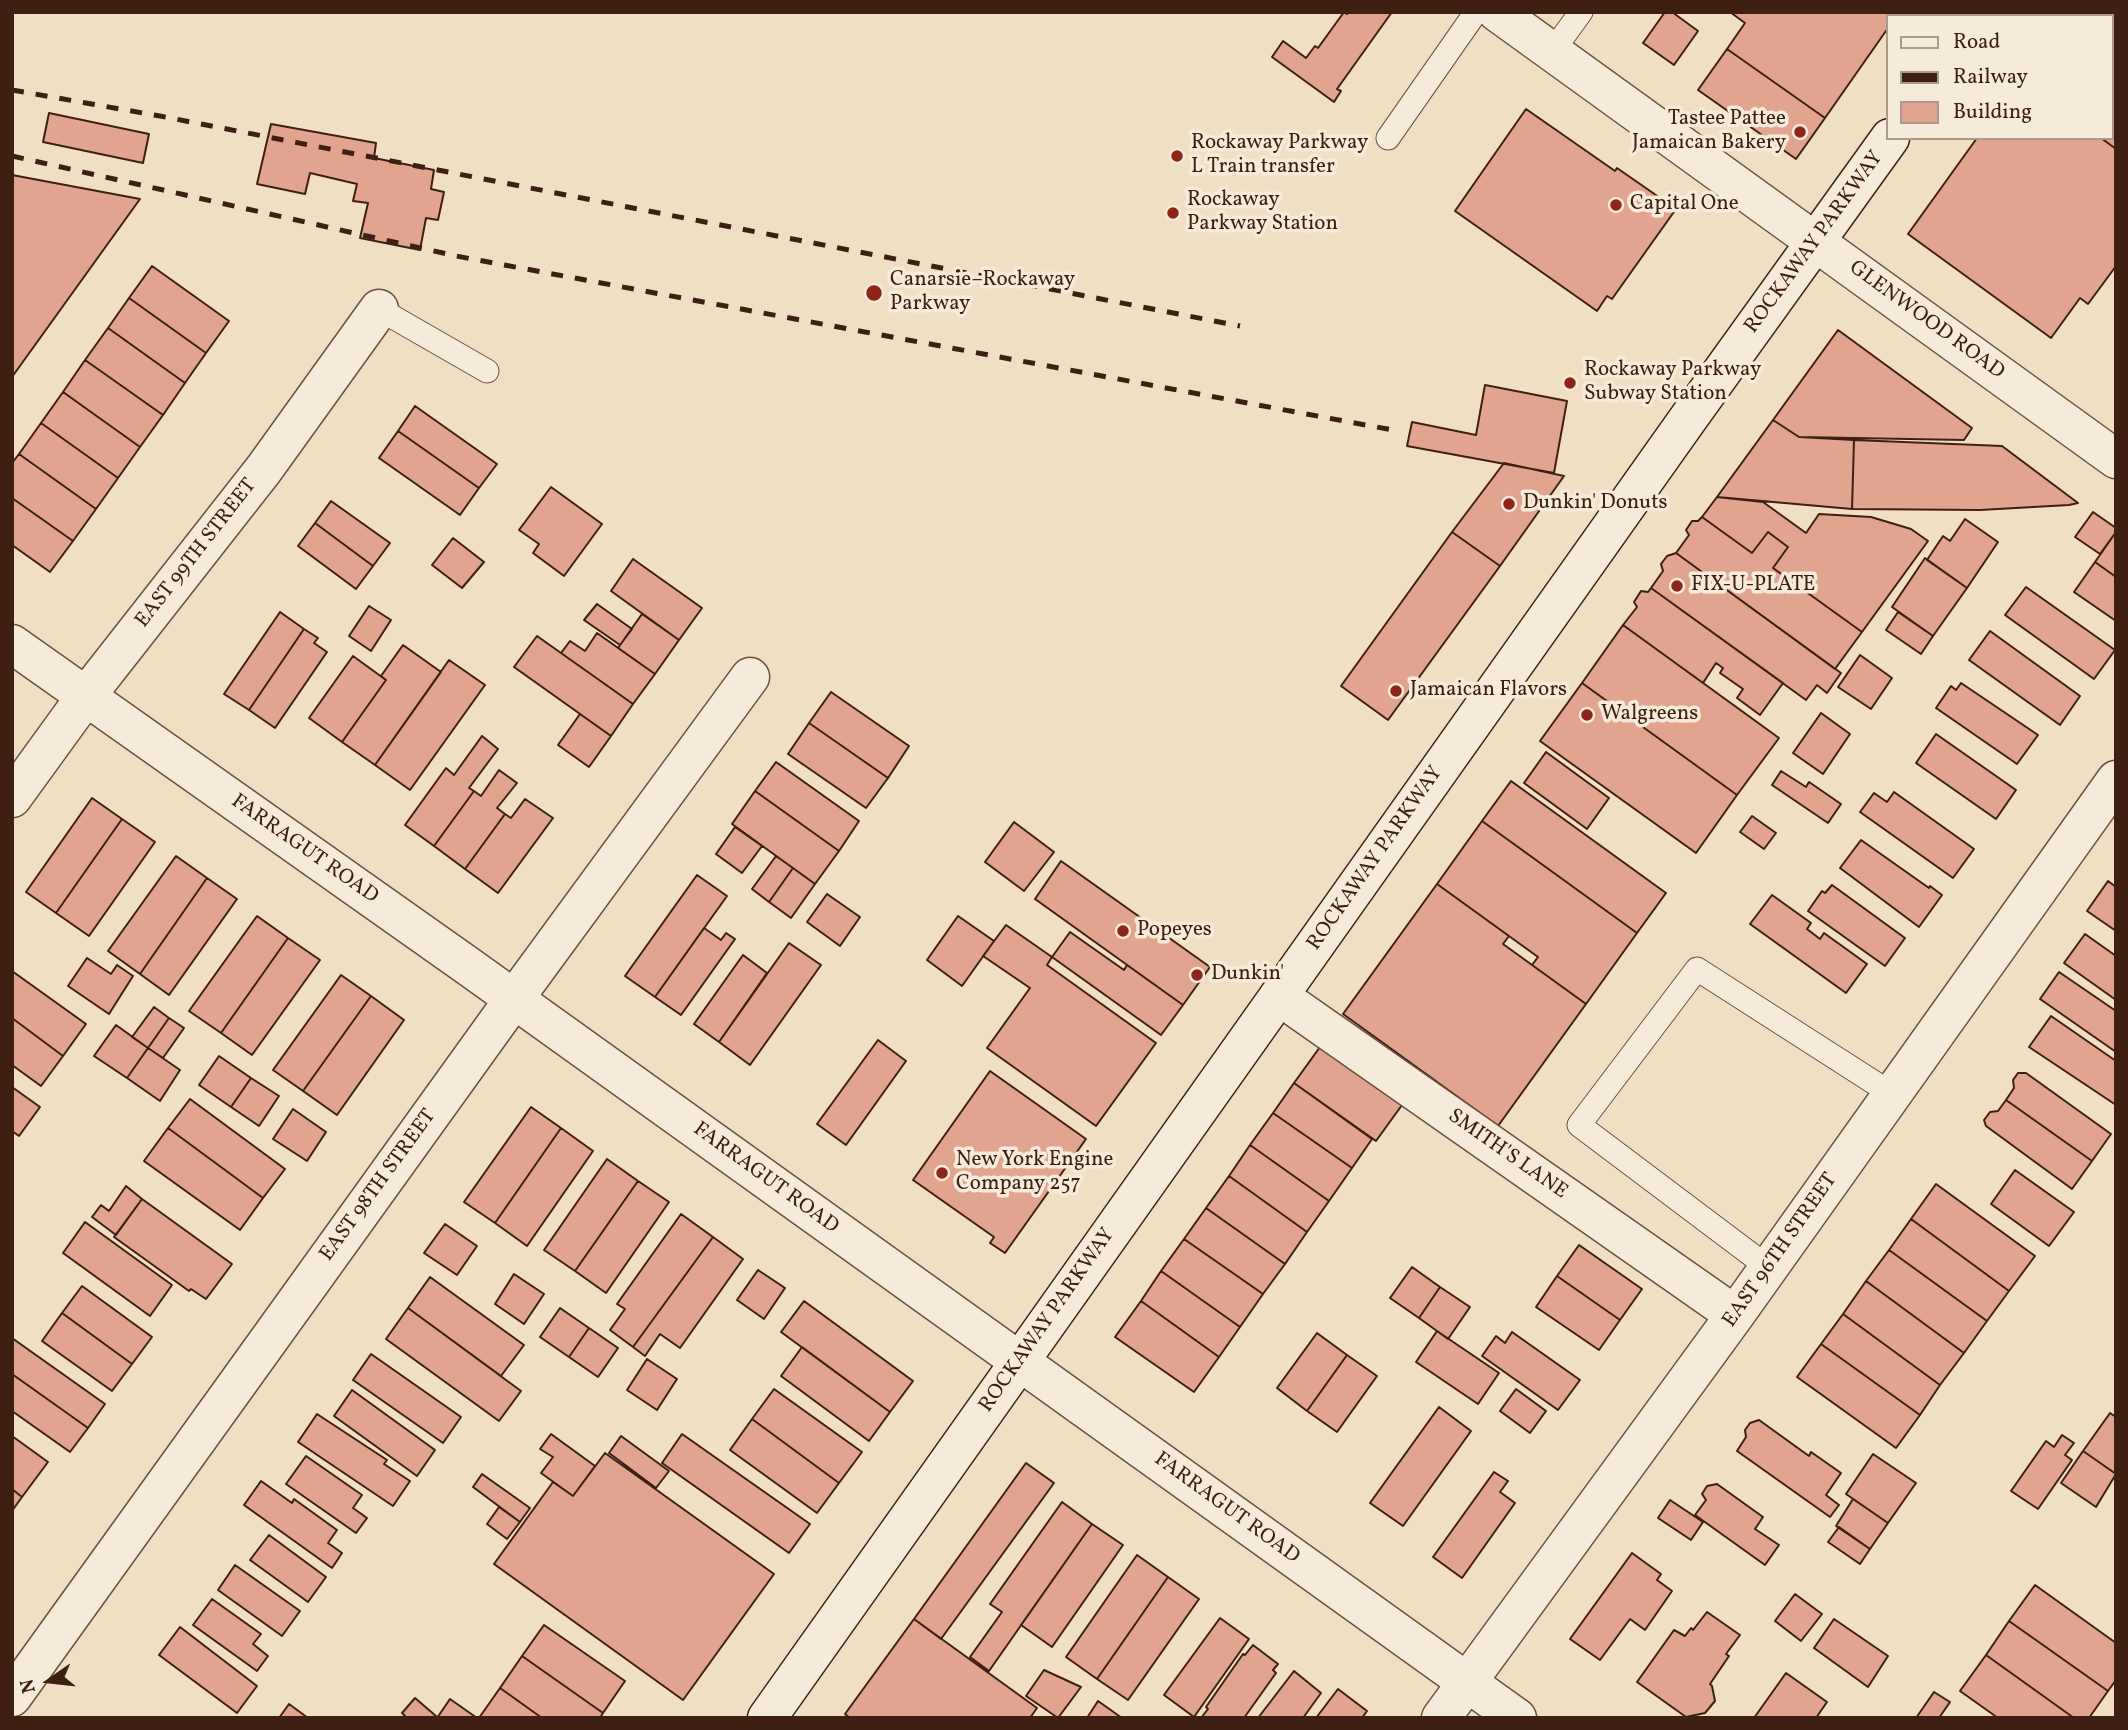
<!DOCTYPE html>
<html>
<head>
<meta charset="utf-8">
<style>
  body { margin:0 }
  #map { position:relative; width:2128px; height:1730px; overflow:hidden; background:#f1dfc3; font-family:Vollkorn,serif }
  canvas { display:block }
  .frame { position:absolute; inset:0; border:14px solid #3e2012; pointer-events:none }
  .legend { position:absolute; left:1886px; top:14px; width:228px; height:126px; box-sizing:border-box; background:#f6ead8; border:2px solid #ac9989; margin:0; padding:9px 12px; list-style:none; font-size:21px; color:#3e2012 }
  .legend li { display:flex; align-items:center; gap:14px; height:35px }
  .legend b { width:35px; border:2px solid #ac9989 }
  .north { position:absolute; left:14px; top:1646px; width:70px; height:70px; -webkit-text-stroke:5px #f6ead8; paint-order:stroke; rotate:256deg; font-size:19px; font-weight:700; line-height:28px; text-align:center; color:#3e2012 }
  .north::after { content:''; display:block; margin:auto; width:24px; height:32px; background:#3e2012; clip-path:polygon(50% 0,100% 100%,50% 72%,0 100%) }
</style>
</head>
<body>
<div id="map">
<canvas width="2128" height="1730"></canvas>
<div class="frame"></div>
<ul class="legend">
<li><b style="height:9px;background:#f6ead8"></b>Road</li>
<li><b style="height:9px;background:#3e2012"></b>Railway</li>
<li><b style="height:19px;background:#e1a58f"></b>Building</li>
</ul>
<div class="north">N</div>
</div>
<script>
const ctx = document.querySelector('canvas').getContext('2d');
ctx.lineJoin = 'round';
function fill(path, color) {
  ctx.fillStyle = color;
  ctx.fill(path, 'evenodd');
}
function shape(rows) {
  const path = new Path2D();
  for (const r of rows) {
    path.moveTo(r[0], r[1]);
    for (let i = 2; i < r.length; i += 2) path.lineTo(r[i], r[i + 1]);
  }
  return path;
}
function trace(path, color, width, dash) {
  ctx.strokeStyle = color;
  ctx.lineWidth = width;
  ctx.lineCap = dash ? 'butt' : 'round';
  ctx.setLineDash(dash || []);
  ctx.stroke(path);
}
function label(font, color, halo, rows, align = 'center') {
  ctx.font = font + ' Vollkorn,serif';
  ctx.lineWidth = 7;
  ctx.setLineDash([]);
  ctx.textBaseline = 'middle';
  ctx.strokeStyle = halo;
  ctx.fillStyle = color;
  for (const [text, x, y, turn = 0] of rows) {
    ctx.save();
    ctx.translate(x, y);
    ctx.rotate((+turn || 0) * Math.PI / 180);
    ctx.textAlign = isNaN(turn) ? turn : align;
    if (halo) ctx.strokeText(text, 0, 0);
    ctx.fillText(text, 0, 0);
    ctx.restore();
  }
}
const building = shape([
  [1344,12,1347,14,1349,12,1392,12,1337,89,1341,91,1334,102,1272,57,1283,41,1306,58,1315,46,1318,48,1344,12],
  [1665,12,1672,12,1698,31,1674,65,1643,43,1665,12],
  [1730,12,1900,12,1897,16,1888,16,1888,28,1825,118,1727,49,1745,23,1730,12],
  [2065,12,2116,12,2116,149,2101,138,2112,138,2112,16,2063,16,2065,12],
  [1727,49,1825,118,1796,159,1698,90,1727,49],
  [1526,109,1615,171,1617,168,1676,209,1612,299,1607,296,1597,311,1455,211,1526,109],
  [49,113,149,134,143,163,43,142,49,113],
  [271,124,376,143,374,158,434,170,431,189,444,192,438,220,426,218,420,250,360,238,368,203,353,201,357,184,310,173,305,194,257,184,271,124],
  [1977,138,2101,138,2116,149,2116,266,2088,304,2080,298,2051,338,1908,234,1977,138],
  [12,175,140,199,12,377,12,175],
  [152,266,229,321,206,353,129,298,152,266],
  [129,298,206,353,185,383,108,328,129,298],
  [108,328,185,383,163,415,85,360,108,328],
  [1838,330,1972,428,1964,440,1799,437,1773,420,1838,330],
  [85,360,163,415,140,447,63,392,85,360],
  [1485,385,1567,401,1554,473,1407,446,1412,422,1476,435,1485,385],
  [63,392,140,447,118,478,41,423,63,392],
  [415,406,497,464,479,488,398,431,415,406],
  [1773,420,1799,437,1854,440,1852,509,1717,497,1773,420],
  [41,423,118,478,96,509,19,454,41,423],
  [398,431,479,488,460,515,379,458,398,431],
  [1854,440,2002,446,2078,503,2069,505,1980,510,1852,509,1854,440],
  [19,454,96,509,73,541,12,498,12,463,19,454],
  [1504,463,1564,476,1500,566,1452,532,1504,463],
  [551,487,602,524,564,576,533,553,539,544,519,530,551,487],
  [1717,497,1763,502,1806,533,1819,514,1871,517,1911,529,1928,541,1862,632,1773,568,1788,547,1768,532,1752,553,1702,517,1717,497],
  [12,498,73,541,50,572,12,545,12,498],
  [331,501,390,543,373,566,315,523,331,501],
  [2093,512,2116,528,2116,532,2100,554,2075,537,2093,512],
  [1702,517,1752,553,1768,532,1788,547,1773,568,1862,632,1835,669,1676,553,1689,535,1686,530,1692,521,1698,521,1702,517],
  [1965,519,1998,542,1967,588,1927,560,1943,536,1950,541,1965,519],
  [315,523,373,566,356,589,298,546,315,523],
  [1452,532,1500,566,1388,720,1341,686,1452,532],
  [2116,532,2116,577,2095,562,2116,532],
  [453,538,484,562,462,588,432,565,453,538],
  [1676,553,1841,673,1827,693,1817,685,1806,700,1651,588,1663,571,1661,564,1667,556,1676,553],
  [1925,558,1967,588,1933,636,1892,607,1925,558],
  [633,559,702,608,679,640,611,591,633,559],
  [2095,562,2116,577,2116,621,2074,592,2095,562],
  [2026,587,2115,650,2094,679,2005,615,2026,587],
  [1651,588,1783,683,1760,715,1737,698,1743,689,1720,673,1723,668,1716,663,1703,683,1623,625,1637,607,1634,602,1641,591,1648,592,1651,588],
  [597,604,632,629,620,645,584,620,597,604],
  [369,606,391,620,371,651,349,636,369,606],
  [280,612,304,629,249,710,224,694,280,612],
  [1898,612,1933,636,1921,654,1886,630,1898,612],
  [642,614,679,640,655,674,618,648,642,614],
  [1623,625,1779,738,1737,795,1582,683,1623,625],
  [304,629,318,638,314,643,327,652,275,728,249,710,304,629],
  [1990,631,2080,696,2060,725,1969,660,1990,631],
  [597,633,655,674,633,704,561,653,570,641,585,651,597,633],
  [537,636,633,704,611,736,514,667,537,636],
  [403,645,441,672,375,765,342,742,386,680,381,676,403,645],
  [1860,655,1892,678,1871,709,1838,687,1860,655],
  [353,656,386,680,342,742,309,718,353,656],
  [449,660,485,685,410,790,375,765,449,660],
  [1582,683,1737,795,1696,853,1540,741,1582,683],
  [1961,683,2038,735,2017,764,1936,708,1951,686,1956,690,1961,683],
  [831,692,909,746,888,778,809,723,831,692],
  [1821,713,1850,734,1823,774,1793,753,1821,713],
  [580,714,611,736,589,767,558,745,580,714],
  [809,723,888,778,866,808,788,754,809,723],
  [1936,734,2016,790,1996,819,1916,763,1936,734],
  [482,736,498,749,469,788,474,791,434,846,405,825,446,768,454,775,482,736],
  [1546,752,1609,798,1587,829,1524,783,1546,752],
  [776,762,859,821,839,851,755,791,776,762],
  [499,770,517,783,497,808,505,814,465,869,434,846,474,791,481,796,499,770],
  [1781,771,1806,787,1809,782,1841,804,1828,823,1772,785,1781,771],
  [1511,781,1666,893,1637,933,1482,821,1511,781],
  [755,791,839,851,815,884,732,824,755,791],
  [1894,792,1974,849,1953,878,1860,812,1874,793,1887,802,1894,792],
  [92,798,122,819,56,913,26,892,92,798],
  [525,799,553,818,498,893,465,869,505,814,511,818,525,799],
  [1752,816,1776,833,1764,849,1740,832,1752,816],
  [122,819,155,842,89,936,56,913,122,819],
  [1482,821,1637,933,1586,1004,1532,965,1538,957,1437,884,1482,821],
  [1014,822,1054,852,1024,891,985,862,1014,822],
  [735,827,762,846,742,873,716,854,735,827],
  [1861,840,1929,888,1930,886,1942,895,1919,927,1840,868,1861,840],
  [176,856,207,878,140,974,108,951,176,856],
  [776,856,793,868,769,902,752,889,776,856],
  [1061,861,1210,967,1183,1005,1035,899,1061,861],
  [793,868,815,884,791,918,769,902,793,868],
  [697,875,727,896,655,997,625,976,697,875],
  [207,878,237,899,169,995,140,974,207,878],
  [2108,881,2116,887,2116,931,2087,911,2108,881],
  [1437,884,1509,936,1503,944,1586,1004,1498,1126,1343,1014,1437,884],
  [1832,885,1905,938,1885,966,1808,911,1822,891,1825,893,1832,885],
  [827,894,860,917,840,946,807,922,827,894],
  [1772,895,1811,923,1807,929,1820,939,1824,933,1867,964,1846,993,1750,924,1772,895],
  [257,916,288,938,221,1033,189,1011,257,916],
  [958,916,994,941,962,986,927,960,958,916],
  [1006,925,1052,957,1047,965,1156,1043,1096,1126,987,1048,1030,988,983,956,1006,925],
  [704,928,721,940,726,933,735,939,681,1015,655,997,704,928],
  [1070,932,1124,970,1127,965,1183,1005,1161,1035,1052,957,1070,932],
  [2085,934,2116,956,2116,1000,2064,963,2085,934],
  [288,938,320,960,252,1055,221,1033,288,938],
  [789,943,821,965,750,1065,719,1042,789,943],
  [743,955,767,973,719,1042,694,1024,743,955],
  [87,958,111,974,117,965,133,976,109,1014,68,986,87,958],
  [12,971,86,1024,63,1056,12,1018,12,971],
  [2059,972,2116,1011,2116,1052,2040,999,2059,972],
  [341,975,371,996,303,1091,273,1070,341,975],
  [371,996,404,1020,337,1115,303,1091,371,996],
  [154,1007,169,1018,148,1048,132,1037,154,1007],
  [2051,1016,2116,1061,2116,1105,2029,1047,2051,1016],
  [12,1018,63,1056,41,1086,12,1065,12,1018],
  [169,1018,184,1028,163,1058,148,1048,169,1018],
  [116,1025,148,1048,127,1078,94,1056,116,1025],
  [878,1040,906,1061,846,1145,817,1124,878,1040],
  [1320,1047,1402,1105,1376,1141,1294,1083,1320,1047],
  [148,1048,180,1070,160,1101,127,1078,148,1048],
  [219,1056,251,1078,231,1107,199,1085,219,1056],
  [990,1071,1086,1139,1005,1253,990,1243,994,1237,913,1180,990,1071],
  [2018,1073,2026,1073,2111,1134,2092,1161,2006,1100,2014,1088,2013,1080,2018,1073],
  [251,1078,279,1096,259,1126,231,1107,251,1078],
  [1294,1083,1372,1139,1352,1168,1273,1113,1294,1083],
  [12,1087,40,1107,19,1136,12,1131,12,1087],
  [190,1099,285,1169,263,1198,168,1128,190,1099],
  [2006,1100,2092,1161,2072,1189,1986,1126,1984,1120,1990,1112,1998,1111,2006,1100],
  [531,1107,561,1128,495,1223,464,1202,531,1107],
  [293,1109,326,1132,307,1161,273,1139,293,1109],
  [1273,1113,1352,1168,1329,1201,1250,1145,1273,1113],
  [168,1128,263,1198,240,1230,144,1161,168,1128],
  [561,1128,593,1151,527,1246,495,1223,561,1128],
  [1250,1145,1329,1201,1307,1232,1229,1176,1250,1145],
  [607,1159,638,1181,575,1271,544,1250,607,1159],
  [2015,1170,2074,1212,2049,1246,1991,1204,2015,1170],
  [1229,1176,1307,1232,1285,1264,1206,1208,1229,1176],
  [638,1181,669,1202,606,1293,575,1271,638,1181],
  [1936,1184,2035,1256,2009,1291,1911,1219,1936,1184],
  [126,1186,142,1199,116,1235,92,1217,101,1205,109,1211,126,1186],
  [142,1199,232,1264,206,1299,191,1289,189,1291,114,1237,142,1199],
  [1206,1208,1285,1264,1263,1294,1184,1239,1206,1208],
  [681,1214,713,1237,633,1347,610,1330,625,1309,617,1304,681,1214],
  [1911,1219,2009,1291,1987,1321,1889,1250,1911,1219],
  [85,1222,172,1285,150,1316,63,1253,85,1222],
  [445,1224,477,1246,457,1275,424,1253,445,1224],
  [713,1237,743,1259,680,1348,660,1334,645,1356,633,1347,713,1237],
  [1184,1239,1263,1294,1240,1327,1161,1271,1184,1239],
  [1579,1245,1642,1289,1620,1320,1557,1276,1579,1245],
  [1889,1250,1987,1321,1964,1353,1866,1281,1889,1250],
  [1412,1267,1440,1287,1419,1318,1390,1298,1412,1267],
  [758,1270,785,1288,764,1319,737,1300,758,1270],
  [1161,1271,1240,1327,1219,1357,1141,1301,1161,1271],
  [514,1274,544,1294,524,1324,495,1304,514,1274],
  [1557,1276,1620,1320,1599,1350,1536,1307,1557,1276],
  [430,1277,524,1345,501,1376,408,1308,430,1277],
  [1866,1281,1964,1353,1940,1385,1843,1314,1866,1281],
  [82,1286,152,1337,132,1364,62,1313,82,1286],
  [1440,1287,1470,1307,1448,1339,1419,1318,1440,1287],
  [804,1301,913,1381,890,1412,781,1332,804,1301],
  [1141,1301,1219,1357,1194,1392,1115,1337,1141,1301],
  [408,1308,521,1391,499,1421,386,1339,408,1308],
  [560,1308,589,1328,569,1357,540,1337,560,1308],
  [62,1313,132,1364,112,1391,42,1341,62,1313],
  [1843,1314,1940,1385,1920,1415,1821,1344,1843,1314],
  [589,1328,618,1348,598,1377,569,1357,589,1328],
  [1437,1331,1499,1373,1478,1404,1416,1362,1437,1331],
  [1512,1332,1580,1380,1558,1410,1482,1356,1496,1336,1505,1343,1512,1332],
  [1317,1333,1347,1355,1307,1411,1277,1388,1317,1333],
  [12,1338,105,1404,88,1428,12,1374,12,1338],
  [1821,1344,1920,1415,1896,1448,1797,1377,1821,1344],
  [802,1347,890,1412,869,1441,781,1376,802,1347],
  [371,1354,461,1417,443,1443,353,1380,371,1354],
  [1347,1355,1377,1376,1337,1432,1307,1411,1347,1355],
  [647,1359,677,1379,657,1410,627,1390,647,1359],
  [12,1374,88,1428,70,1452,12,1411,12,1374],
  [774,1389,862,1452,839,1483,752,1419,774,1389],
  [1516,1389,1546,1411,1530,1433,1500,1411,1516,1389],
  [352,1390,435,1450,417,1476,334,1416,352,1390],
  [1439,1407,1471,1431,1403,1526,1370,1503,1439,1407],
  [2110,1413,2116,1417,2116,1474,2083,1451,2110,1413],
  [317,1414,387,1460,384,1464,410,1481,393,1506,298,1442,317,1414],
  [752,1419,839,1483,817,1513,730,1450,752,1419],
  [1759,1420,1809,1456,1811,1452,1841,1473,1826,1495,1839,1505,1830,1517,1737,1451,1746,1437,1745,1430,1750,1423,1759,1420],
  [551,1434,595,1466,573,1496,541,1473,553,1457,540,1449,551,1434],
  [682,1434,810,1524,789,1553,662,1463,682,1434],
  [2062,1435,2074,1443,2065,1455,2072,1460,2038,1509,2011,1491,2046,1441,2054,1447,2062,1435],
  [12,1436,48,1462,22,1497,12,1489,12,1436],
  [621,1436,669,1471,656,1488,609,1453,621,1436],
  [2083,1451,2116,1474,2096,1507,2061,1483,2083,1451],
  [605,1453,774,1574,683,1700,494,1564,553,1482,573,1496,605,1453],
  [1873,1454,1916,1483,1888,1523,1846,1494,1873,1454],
  [306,1456,362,1495,353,1508,367,1518,356,1533,286,1484,306,1456],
  [1026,1463,1054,1483,941,1639,914,1619,1026,1463],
  [1494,1472,1508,1481,1500,1492,1515,1503,1462,1578,1433,1557,1494,1472],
  [482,1474,530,1508,520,1522,473,1487,482,1474],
  [261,1481,292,1503,294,1499,337,1530,328,1543,342,1553,332,1568,244,1505,261,1481],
  [1717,1484,1763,1517,1755,1529,1779,1545,1765,1565,1695,1515,1706,1500,1702,1494,1707,1486,1717,1484],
  [12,1489,22,1497,12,1511,12,1489],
  [1853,1499,1888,1523,1870,1549,1836,1526,1853,1499],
  [1670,1500,1703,1522,1691,1540,1658,1518,1670,1500],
  [1062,1502,1092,1524,989,1671,970,1657,1002,1612,990,1604,1062,1502],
  [499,1507,520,1522,507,1539,487,1524,499,1507],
  [1092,1524,1123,1545,1052,1647,1021,1625,1092,1524],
  [1839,1527,1870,1549,1860,1564,1828,1542,1839,1527],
  [269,1535,326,1577,308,1602,250,1560,269,1535],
  [1632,1553,1661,1574,1657,1580,1672,1591,1645,1630,1630,1619,1600,1660,1570,1639,1632,1553],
  [1137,1555,1168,1577,1097,1679,1066,1657,1137,1555],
  [235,1565,300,1611,282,1636,218,1590,235,1565],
  [1168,1577,1199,1599,1128,1700,1097,1679,1168,1577],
  [2035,1585,2116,1643,2116,1680,2108,1691,2009,1621,2035,1585],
  [1795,1594,1822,1614,1801,1641,1775,1621,1795,1594],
  [212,1599,261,1634,253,1644,268,1656,257,1671,193,1625,212,1599],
  [1707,1612,1740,1635,1726,1654,1729,1656,1710,1684,1712,1686,1715,1701,1705,1713,1686,1717,1637,1682,1674,1630,1685,1636,1691,1628,1693,1630,1707,1612],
  [1220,1618,1249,1639,1194,1717,1164,1695,1220,1618],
  [914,1619,1037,1708,1030,1718,850,1718,845,1714,914,1619],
  [1834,1619,1888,1656,1868,1687,1814,1648,1834,1619],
  [2009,1621,2108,1691,2089,1718,2074,1718,1986,1655,2009,1621],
  [544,1625,625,1681,603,1713,522,1656,544,1625],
  [180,1627,257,1686,237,1713,159,1655,180,1627],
  [1253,1645,1278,1664,1273,1670,1276,1673,1244,1718,1201,1718,1208,1709,1206,1707,1243,1654,1245,1655,1253,1645],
  [1986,1655,2074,1718,1998,1718,1960,1691,1986,1655],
  [522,1656,603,1713,600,1718,542,1718,500,1688,522,1656],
  [1044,1670,1081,1687,1058,1718,1026,1696,1044,1670],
  [1294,1671,1321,1693,1303,1718,1258,1718,1294,1671],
  [1786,1673,1827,1702,1816,1718,1754,1718,1786,1673],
  [500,1688,542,1718,479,1718,500,1688],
  [1338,1689,1367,1711,1362,1718,1316,1718,1338,1689],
  [1934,1692,1950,1702,1939,1718,1916,1718,1934,1692],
  [415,1698,436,1716,435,1718,407,1718,402,1713,415,1698],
  [450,1699,477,1718,437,1718,450,1699],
  [1098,1701,1122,1718,1087,1718,1098,1701],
  [289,1704,308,1718,279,1718,289,1704]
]);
const lane = shape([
  [1552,52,1581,12],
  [1388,138,1476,12],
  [379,309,487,371],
  [1769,1268,1579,1125,1697,969,1892,1094]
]);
const street = shape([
  [1497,12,2116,459],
  [12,644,468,966,1517,1718],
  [12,798,86,696,264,469,379,309],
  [1279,996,1735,1315],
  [12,1697,514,999,750,677],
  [1441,1718,1735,1315,2116,780]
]);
const secondary = shape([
  [1978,16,1980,12],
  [767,1718,1690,416,1890,138]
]);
const rail = shape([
  [12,90,160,116,1240,326],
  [12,156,456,256,1398,431]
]);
const markers = [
  [1800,132,7,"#8f2418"],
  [1177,156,7,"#8f2418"],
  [1616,205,7,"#8f2418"],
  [1173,213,7,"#8f2418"],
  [874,293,9,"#8f2418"],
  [1570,383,7,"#8f2418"],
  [1509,504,7,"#8f2418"],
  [1677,586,7,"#8f2418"],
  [1396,691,7,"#8f2418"],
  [1587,715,7,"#8f2418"],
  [1123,931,7,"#8f2418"],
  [1197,975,7,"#8f2418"],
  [942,1173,7,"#8f2418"]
];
const poiNames = [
  ["Tastee Pattee",1786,120,"right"],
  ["Jamaican Bakery",1786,144,"right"],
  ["Rockaway Parkway",1191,144],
  ["L Train transfer",1191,168],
  ["Rockaway",1187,201],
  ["Parkway Station",1187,225],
  ["Capital One",1630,205],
  ["Canarsie–Rockaway",890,281],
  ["Parkway",890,305],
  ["Rockaway Parkway",1584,371],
  ["Subway Station",1584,395],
  ["Dunkin' Donuts",1523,504],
  ["FIX-U-PLATE",1691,586],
  ["Jamaican Flavors",1410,691],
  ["Walgreens",1601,715],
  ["Popeyes",1137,931],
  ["Dunkin'",1211,975],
  ["New York Engine",956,1161],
  ["Company 257",956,1185]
];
const streetNames = [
  ["ROCKAWAY PARKWAY",1815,243,-54],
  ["GLENWOOD ROAD",1926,321,36],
  ["EAST 99TH STREET",197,554,-52],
  ["FARRAGUT ROAD",304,850,35],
  ["ROCKAWAY PARKWAY",1376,859,-55],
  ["SMITH'S LANE",1507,1155,35],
  ["FARRAGUT ROAD",765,1179,36],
  ["EAST 98TH STREET",379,1186,-54],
  ["EAST 96TH STREET",1781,1251,-55],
  ["ROCKAWAY PARKWAY",1048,1321,-55],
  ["FARRAGUT ROAD",1226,1509,36]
];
fill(building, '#e1a58f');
trace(building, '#3e2012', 2);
trace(lane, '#6b503e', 25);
trace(street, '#6b503e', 41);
trace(secondary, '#3e2012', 41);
trace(lane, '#f6ead8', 23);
trace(street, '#f6ead8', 38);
trace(secondary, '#f6ead8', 38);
trace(rail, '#3e2012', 5, [12, 12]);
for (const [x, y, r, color] of markers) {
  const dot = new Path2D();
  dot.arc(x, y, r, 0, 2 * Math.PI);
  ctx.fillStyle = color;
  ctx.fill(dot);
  trace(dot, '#f6ead8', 2.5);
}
label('21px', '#3e2012', '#f6ead8', poiNames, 'left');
label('21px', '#3e2012', '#f6ead8', streetNames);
</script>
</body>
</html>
